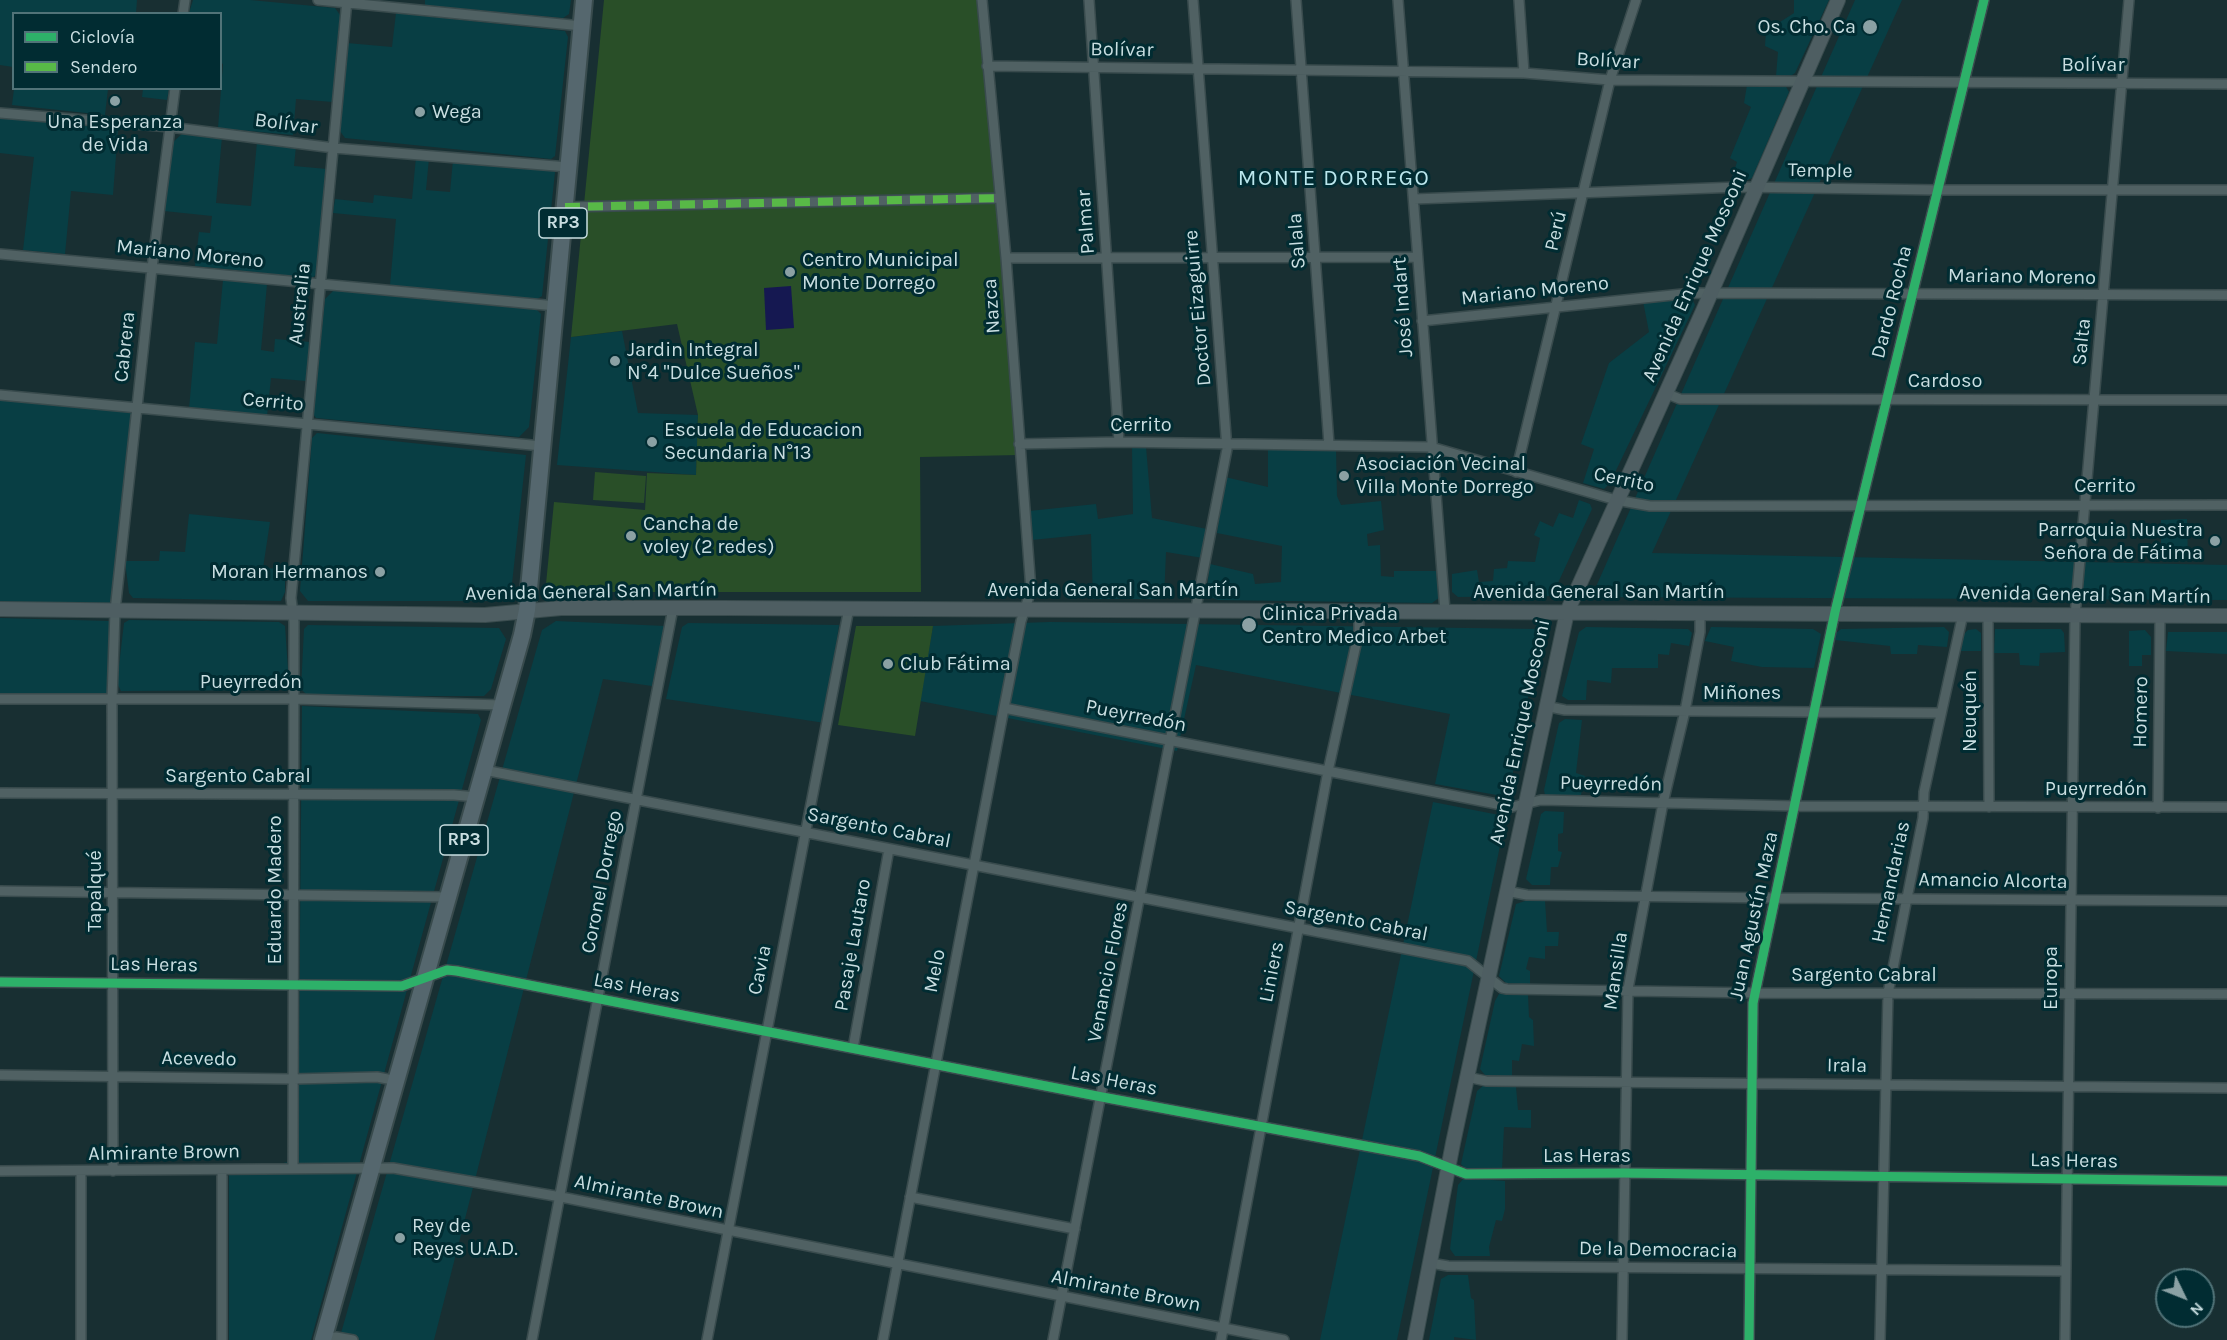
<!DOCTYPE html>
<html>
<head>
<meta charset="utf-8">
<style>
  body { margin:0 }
  #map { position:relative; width:2227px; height:1340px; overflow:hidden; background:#182f32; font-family:Karla,sans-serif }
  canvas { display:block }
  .legend { position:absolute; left:12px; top:12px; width:210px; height:78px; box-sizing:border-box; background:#012c32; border:2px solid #517378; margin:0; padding:8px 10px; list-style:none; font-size:18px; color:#c9dee1 }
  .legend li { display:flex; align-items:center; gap:12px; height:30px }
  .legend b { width:30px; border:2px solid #517378 }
  .north { position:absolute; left:2155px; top:1268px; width:60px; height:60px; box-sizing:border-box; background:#012c32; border:2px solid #517378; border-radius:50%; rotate:133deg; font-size:16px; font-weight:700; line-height:24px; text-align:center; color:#c9dee1 }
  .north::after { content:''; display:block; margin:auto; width:21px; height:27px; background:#8ba1a4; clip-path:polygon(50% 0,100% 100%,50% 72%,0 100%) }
</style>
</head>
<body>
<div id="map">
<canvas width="2227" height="1340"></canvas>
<ul class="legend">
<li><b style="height:8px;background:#2db169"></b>Ciclovía</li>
<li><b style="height:8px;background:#58b947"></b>Sendero</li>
</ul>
<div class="north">N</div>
</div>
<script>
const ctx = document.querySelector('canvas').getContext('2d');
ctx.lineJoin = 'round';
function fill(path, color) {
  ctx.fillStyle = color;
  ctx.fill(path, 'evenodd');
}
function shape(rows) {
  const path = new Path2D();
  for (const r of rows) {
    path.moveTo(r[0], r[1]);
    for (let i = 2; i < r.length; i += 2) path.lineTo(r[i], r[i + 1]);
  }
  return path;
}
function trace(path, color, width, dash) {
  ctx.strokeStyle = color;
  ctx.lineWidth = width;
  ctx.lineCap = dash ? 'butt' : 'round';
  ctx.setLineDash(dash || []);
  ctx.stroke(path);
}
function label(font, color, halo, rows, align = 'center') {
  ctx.font = font + ' Karla,sans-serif';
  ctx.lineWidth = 6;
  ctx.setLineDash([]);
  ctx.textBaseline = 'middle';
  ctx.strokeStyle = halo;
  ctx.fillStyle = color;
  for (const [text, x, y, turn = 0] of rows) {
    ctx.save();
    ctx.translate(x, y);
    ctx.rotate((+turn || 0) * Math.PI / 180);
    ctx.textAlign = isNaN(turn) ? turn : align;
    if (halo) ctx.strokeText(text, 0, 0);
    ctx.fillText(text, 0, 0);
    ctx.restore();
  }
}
const built = shape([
  [0,0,137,0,136,13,14,14,13,67,0,65],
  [193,0,250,0,335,8,340,15,333,102,296,99,293,135,218,128,223,64,221,63,220,14,189,13],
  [425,0,571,0,569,14,563,18,425,5],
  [1794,0,1829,0,1795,73,1789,77,1776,76,1778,52,1765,46,1766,31,1794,13],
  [1855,0,1902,0,1652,553,2227,565,2227,600,1599,597,1595,589],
  [396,13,565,31,568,37,555,156,551,159,345,138,340,131,347,43,392,47],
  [1747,85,1785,85,1789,92,1752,178,1743,182,1730,184,1737,162,1730,158,1751,107,1744,103],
  [14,89,108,89,105,115,12,105],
  [143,89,169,89,167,100,142,97],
  [0,118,118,129,113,195,71,191,65,254,23,250,34,157,0,153],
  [183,133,222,137,216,203,251,206,257,142,296,146,294,166,327,169,316,275,312,278,195,266,199,232,210,233,212,216,164,211,172,143],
  [416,157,429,158,426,190,450,192,453,160,551,169,555,172,542,296,537,299,390,285,396,219,333,213,335,199,373,203,374,195,412,199],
  [223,280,267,284,261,350,274,352,275,339,310,342,306,381,271,378,267,416,189,409,195,342,217,344],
  [334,290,537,310,541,314,529,427,519,437,316,418,313,414,325,299],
  [1691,297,1695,305,1610,483,1604,489,1583,483,1594,449,1581,444,1609,363,1649,332,1643,301],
  [622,331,638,413,698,415,696,475,557,465,571,337],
  [0,400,133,412,113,601,108,605,0,603],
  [317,433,526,455,511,593,507,601,308,601,300,591,312,438],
  [1132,447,1146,447,1152,518,1207,529,1203,558,1166,552,1164,599,1093,599,1091,534,1032,540,1029,511,1096,504,1098,519,1133,514],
  [1336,449,1337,496,1341,505,1381,501,1384,530,1367,534,1368,546,1380,545,1381,576,1394,577,1394,571,1439,571,1440,597,1432,603,1218,600,1206,595,1210,564,1253,574,1255,584,1281,582,1282,546,1217,533,1225,477,1268,487,1268,450],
  [1579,500,1590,504,1592,509,1552,596,1458,597,1452,592,1452,574,1477,570,1479,582,1493,581,1494,569,1507,568,1508,561,1535,562,1540,538,1534,535,1540,521,1553,527,1559,513,1573,518],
  [189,514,270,522,263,568,285,569,285,592,281,601,133,598,129,593,125,561,159,561,160,551,185,552],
  [2187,519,2188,560,2161,560,2161,520],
  [0,618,109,621,112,626,109,694,0,694],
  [129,620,279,622,285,626,289,684,282,690,121,691,117,683,124,623],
  [556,621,665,626,652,686,603,679,434,1340,339,1340,542,630],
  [1050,622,1538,629,1541,633,1508,797,1435,784,1450,714,1196,665,1177,751,920,701,933,626],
  [688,623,839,625,825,723,666,699,682,627],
  [308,625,499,628,506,639,491,689,484,696,308,696,301,689,304,629],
  [1586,627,1688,629,1692,633,1689,646,1671,643,1669,655,1658,654,1658,668,1612,668,1611,683,1587,680,1586,700,1568,700,1562,696,1579,632],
  [1711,627,1813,629,1821,634,1814,668,1762,667,1731,661,1734,647,1705,641],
  [1944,627,1949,632,1947,647,1918,645,1917,654,1891,654,1890,646,1835,640,1836,633,1841,629],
  [1976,629,1981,633,1981,651,1961,651,1963,635,1968,630],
  [1995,629,2061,629,2064,633,2065,652,2040,653,2039,666,2020,665,2019,653,1994,653],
  [2145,630,2151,637,2151,655,2142,655,2142,666,2129,666,2129,631],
  [2168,632,2227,632,2227,654,2166,651],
  [302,706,478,714,481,720,311,1340,229,1340,229,1174,298,1160],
  [1565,719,1582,720,1576,773,1585,776,1581,795,1545,795,1544,790,1559,723],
  [1433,802,1499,815,1505,822,1397,1340,1320,1340],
  [1545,811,1564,812,1563,833,1558,834,1558,851,1562,852,1558,867,1551,867,1550,885,1532,885,1526,879,1541,814],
  [1525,901,1545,901,1547,932,1559,932,1558,946,1545,946,1545,959,1529,957,1526,969,1530,971,1530,984,1506,983,1499,976,1516,904],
  [1499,994,1528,995,1529,1017,1533,1020,1534,1046,1522,1044,1519,1061,1512,1060,1512,1077,1485,1075,1480,1069,1495,1001],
  [1484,1085,1516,1087,1518,1110,1531,1110,1531,1128,1504,1127,1502,1170,1466,1169,1461,1164,1477,1091],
  [1464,1178,1505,1181,1505,1209,1502,1221,1496,1220,1489,1247,1490,1256,1455,1256,1450,1249,1458,1185],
  [1448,1275,1468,1275,1471,1298,1474,1300,1476,1340,1454,1337,1454,1340,1429,1340,1441,1279]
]);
const green = shape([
  [604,0,979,0,1019,455,920,457,921,592,555,592,546,584,554,502,645,510,647,473,696,475,698,415,677,324,571,337],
  [595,472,646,476,644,503,593,500],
  [856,626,933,626,915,736,838,725]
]);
const water = shape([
  [791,286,794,328,766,330,764,288]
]);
const street = shape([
  [318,0,582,26],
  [1089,0,1119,442],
  [1296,0,1329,444],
  [1398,0,1445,611],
  [1519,0,1524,73],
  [183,14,185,0],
  [987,66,1524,73,1610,80,2227,84],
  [0,113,170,127,334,148,568,167],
  [1414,199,1739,187,1939,190,2227,190],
  [565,207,1000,198],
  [0,254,556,306],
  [1006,258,1416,257],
  [1422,321,1692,293,2227,295],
  [1665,393,1680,399,2227,400],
  [0,395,542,446],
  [1019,444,1119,442,1431,447,1616,500,1650,506,2227,505],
  [1516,472,1610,80,1636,0],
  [1988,614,1989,807],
  [0,699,294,699,502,705],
  [1545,706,1565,710,1940,713],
  [1004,708,1512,807,1541,800,1795,806,2227,807],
  [484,770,1468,961,1502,988,1507,989,1756,993,2227,994],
  [0,793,454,795,477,797],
  [2158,808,2160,616],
  [0,891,448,897],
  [1506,891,1527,895,1776,898,2227,901],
  [0,982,402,986,447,970,457,971,1102,1097,1419,1156,1466,1174,1624,1173,2227,1181],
  [853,1048,889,849],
  [0,1075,293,1079,377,1077,398,1081],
  [1467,1077,1486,1081,2227,1088],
  [293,1168,294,622,291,598,347,0],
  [0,1171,393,1168,561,1197,1284,1340],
  [113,1171,112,700,115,611,152,268,175,88],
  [81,1172,81,1340],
  [910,1197,1075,1229],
  [1430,1263,1448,1266,2065,1271],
  [222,1340,222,1171],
  [321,1340,336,1337,353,1340],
  [532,1340,673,608],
  [707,1340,849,608],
  [883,1340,1004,708,1021,621,1031,590,1006,258,982,0],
  [1053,1340,1227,449,1193,0],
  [1221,1340,1328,771,1359,631,1359,611],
  [1622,1340,1628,989,1663,803,1685,711,1700,632,1700,612],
  [1749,1340,1753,1003,1835,612,1984,0],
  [1880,1340,1888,993,1923,818,1924,792,1963,614],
  [2065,1340,2075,616,2129,0]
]);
const secondary = shape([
  [0,609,485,615,561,608,726,608,2227,616],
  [1415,1340,1453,1143,1567,612,1703,311,1838,0]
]);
const highway = shape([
  [323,1340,522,635,527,610,584,0]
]);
const quiet = shape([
  [565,207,1000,198]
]);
const cycleway = shape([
  [0,982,402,986,447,970,457,971,1102,1097,1419,1156,1466,1174,1624,1173,2227,1181],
  [1749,1340,1753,1003,1835,612,1984,0]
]);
const markers = [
  [1870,27,8,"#8ba1a4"],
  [115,101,6,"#8ba1a4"],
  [420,112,6,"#8ba1a4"],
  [790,272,6,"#8ba1a4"],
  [615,361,6,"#8ba1a4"],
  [652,442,6,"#8ba1a4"],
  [1344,476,6,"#8ba1a4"],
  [631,536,6,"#8ba1a4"],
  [2215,541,6,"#8ba1a4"],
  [380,572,6,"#8ba1a4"],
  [1249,625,8,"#8ba1a4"],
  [888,664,6,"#8ba1a4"],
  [400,1238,6,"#8ba1a4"]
];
const shields = [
  [563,223,48],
  [464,840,48]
];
const shieldNames = [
  ["RP3",563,223],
  ["RP3",464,840]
];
const poiNames = [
  ["Os. Cho. Ca",1856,27,"right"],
  ["Wega",432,112],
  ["Una Esperanza",115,122,"center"],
  ["de Vida",115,145,"center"],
  ["Centro Municipal",802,260],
  ["Monte Dorrego",802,283],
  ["Jardin Integral",627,350],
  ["N°4 \"Dulce Sueños\"",627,373],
  ["Escuela de Educacion",664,430],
  ["Secundaria N°13",664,453],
  ["Asociación Vecinal",1356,464],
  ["Villa Monte Dorrego",1356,487],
  ["Cancha de",643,524],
  ["voley (2 redes)",643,547],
  ["Parroquia Nuestra",2203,530,"right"],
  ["Señora de Fátima",2203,553,"right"],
  ["Moran Hermanos",368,572,"right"],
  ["Clinica Privada",1262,614],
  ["Centro Medico Arbet",1262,637],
  ["Club Fátima",900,664],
  ["Rey de",412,1226],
  ["Reyes U.A.D.",412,1249]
];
const streetNames = [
  ["Bolívar",1122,50,1],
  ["Bolívar",1608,61,3],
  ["Bolívar",2093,65],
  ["Bolívar",286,124,7],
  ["Temple",1820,171,1],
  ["Palmar",1086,222,-94],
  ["Perú",1556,231,-77],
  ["Salala",1297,241,-94],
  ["Mariano Moreno",190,254,6],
  ["Avenida Enrique Mosconi",1695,276,-66],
  ["Mariano Moreno",2022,277,1],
  ["Mariano Moreno",1535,291,-6],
  ["Dardo Rocha",1892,302,-76],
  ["Australia",300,304,-84],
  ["Nazca",992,306,-94],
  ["José Indart",1403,307,-94],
  ["Doctor Eizaguirre",1198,308,-95],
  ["Salta",2082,342,-84],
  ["Cabrera",125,347,-84],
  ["Cardoso",1945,381],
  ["Cerrito",273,402,5],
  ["Cerrito",1141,425],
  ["Cerrito",1624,480,12],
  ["Cerrito",2105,486],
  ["Avenida General San Martín",1113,590],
  ["Avenida General San Martín",591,592,-1],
  ["Avenida General San Martín",1599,592],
  ["Avenida General San Martín",2085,595,1],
  ["Pueyrredón",251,682],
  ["Miñones",1742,693],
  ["Neuquén",1970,711,-90],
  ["Homero",2141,712,-89],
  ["Pueyrredón",1136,716,11],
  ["Avenida Enrique Mosconi",1520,732,-78],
  ["Sargento Cabral",238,776],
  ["Pueyrredón",1611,784,1],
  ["Pueyrredón",2096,789],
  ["Sargento Cabral",879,828,11],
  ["Amancio Alcorta",1993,881,1],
  ["Coronel Dorrego",602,882,-79],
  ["Hernandarias",1891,882,-78],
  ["Eduardo Madero",275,890,-90],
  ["Tapalqué",95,891,-90],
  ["Juan Agustín Maza",1754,916,-78],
  ["Sargento Cabral",1356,921,11],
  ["Pasaje Lautaro",853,945,-80],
  ["Las Heras",154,965,1],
  ["Cavia",760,970,-78],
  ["Melo",935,971,-79],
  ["Mansilla",1616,971,-82],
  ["Venancio Flores",1108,972,-79],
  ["Liniers",1272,972,-79],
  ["Sargento Cabral",1864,975],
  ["Europa",2051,978,-90],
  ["Las Heras",637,988,11],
  ["Acevedo",199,1059,1],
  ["Irala",1847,1066,1],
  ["Las Heras",1114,1081,11],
  ["Almirante Brown",164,1153,-1],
  ["Las Heras",1587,1156],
  ["Las Heras",2074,1161,1],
  ["Almirante Brown",649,1197,12],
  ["De la Democracia",1658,1250,1],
  ["Almirante Brown",1126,1291,11]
];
const quarterNames = [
  ["MONTE DORREGO",1334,179]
];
fill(built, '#083e44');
fill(green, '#294f28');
fill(water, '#151851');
trace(street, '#394b4d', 12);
trace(secondary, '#394b4d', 16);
trace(highway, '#394b4d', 20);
trace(street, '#506163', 9);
trace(secondary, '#4e5e62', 14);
trace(highway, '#55676e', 16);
trace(quiet, '#58b947', 8, [15, 8]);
trace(cycleway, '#2db169', 9);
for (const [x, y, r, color] of markers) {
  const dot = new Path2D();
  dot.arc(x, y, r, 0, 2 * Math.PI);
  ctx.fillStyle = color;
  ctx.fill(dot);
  trace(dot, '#012c32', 2);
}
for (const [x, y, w] of shields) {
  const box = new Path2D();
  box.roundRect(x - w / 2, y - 15, w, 30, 4.5);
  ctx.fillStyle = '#012c32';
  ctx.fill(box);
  trace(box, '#c9dee1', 1.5);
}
label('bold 18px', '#c9dee1', null, shieldNames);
label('20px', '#c9dee1', '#012c32', poiNames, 'left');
label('20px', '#c9dee1', '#012c32', streetNames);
ctx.letterSpacing = '1.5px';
label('22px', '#bbe7ed', '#012c32', quarterNames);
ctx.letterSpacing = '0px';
</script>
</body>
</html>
